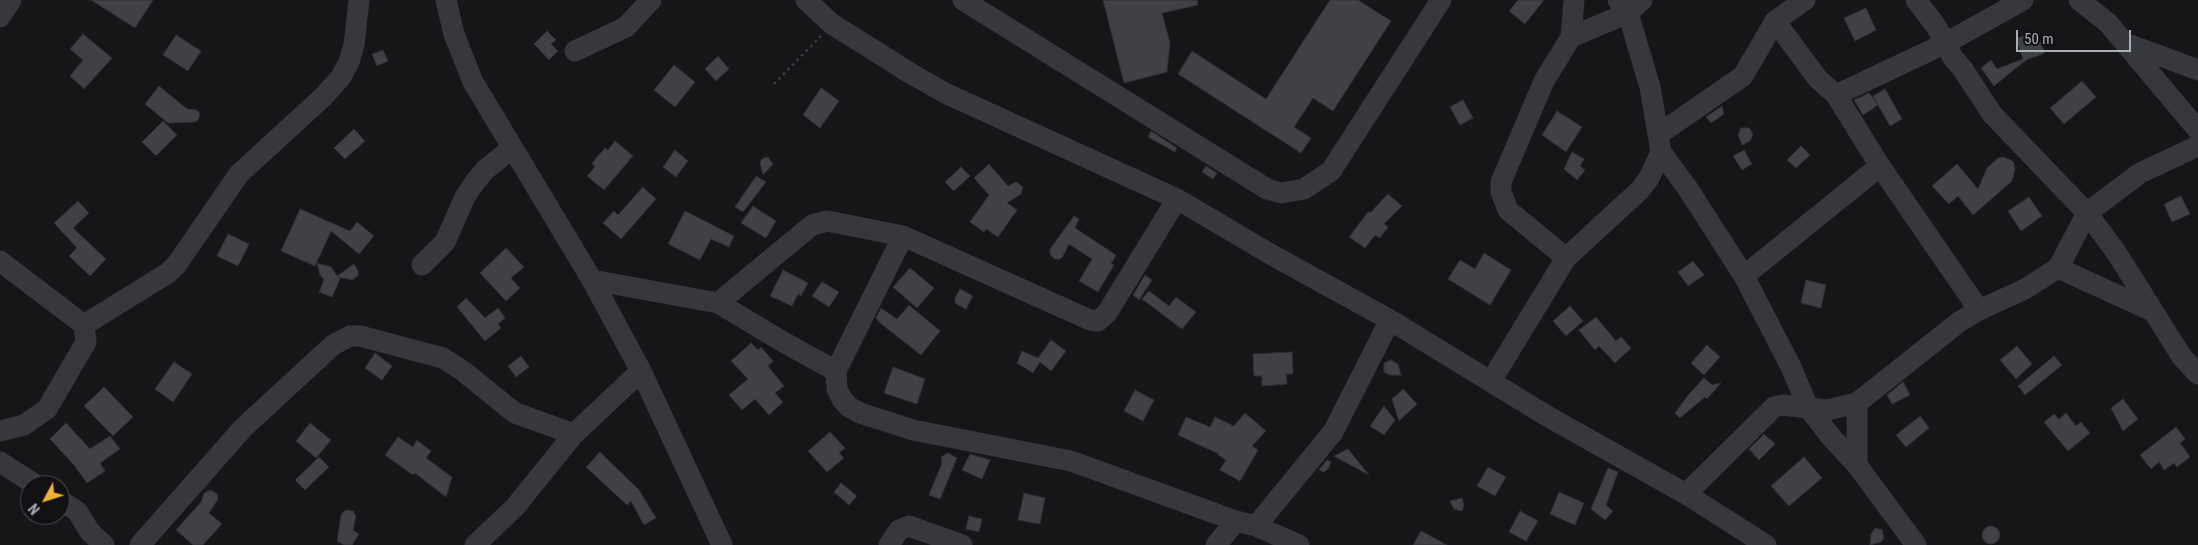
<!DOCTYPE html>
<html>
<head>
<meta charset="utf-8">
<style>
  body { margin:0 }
  #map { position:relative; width:2198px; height:545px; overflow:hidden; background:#161618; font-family:"Roboto Condensed",sans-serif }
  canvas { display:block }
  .north { position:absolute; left:20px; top:475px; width:50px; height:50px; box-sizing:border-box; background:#111113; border:1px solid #4d4f55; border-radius:50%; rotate:230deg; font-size:14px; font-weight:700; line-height:20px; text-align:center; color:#a8adb8 }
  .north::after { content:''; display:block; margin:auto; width:18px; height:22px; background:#f2b134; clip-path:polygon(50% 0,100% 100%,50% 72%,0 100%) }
  .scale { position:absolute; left:2016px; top:30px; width:115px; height:22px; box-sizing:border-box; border:2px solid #a8adb8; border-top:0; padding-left:6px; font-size:15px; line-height:18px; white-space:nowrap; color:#a8adb8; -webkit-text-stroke:4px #111113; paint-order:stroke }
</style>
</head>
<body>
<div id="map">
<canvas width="2198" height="545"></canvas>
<div class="north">N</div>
<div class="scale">50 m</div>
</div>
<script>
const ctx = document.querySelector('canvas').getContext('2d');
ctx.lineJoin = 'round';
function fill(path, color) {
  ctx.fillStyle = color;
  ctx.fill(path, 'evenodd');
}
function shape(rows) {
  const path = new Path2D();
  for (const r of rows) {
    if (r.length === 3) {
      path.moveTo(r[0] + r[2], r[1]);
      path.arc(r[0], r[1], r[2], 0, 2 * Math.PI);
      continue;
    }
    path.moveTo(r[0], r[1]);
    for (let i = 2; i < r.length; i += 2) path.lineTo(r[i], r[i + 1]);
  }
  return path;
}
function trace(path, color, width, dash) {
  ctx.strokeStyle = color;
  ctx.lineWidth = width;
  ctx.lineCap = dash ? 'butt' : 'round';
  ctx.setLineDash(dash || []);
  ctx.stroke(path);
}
const building = shape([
  [91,0,153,0,135,28,91,0],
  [1103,0,1197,0,1198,5,1162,13,1170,43,1167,72,1124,83,1103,0],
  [1330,0,1358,0,1391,21,1333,111,1313,98,1294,127,1311,138,1301,153,1178,74,1192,51,1266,99,1330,0],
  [1518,0,1544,0,1525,24,1509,11,1518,0],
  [1866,8,1876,30,1855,41,1844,18,1866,8],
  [547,31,556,40,551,44,558,51,549,60,534,44,547,31],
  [2036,31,2045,53,2026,60,1994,86,1981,68,1991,60,1997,69,2023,59,2016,39,2036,31],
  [83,34,112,58,84,89,70,76,83,60,70,49,83,34],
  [176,35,201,51,188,71,163,55,176,35],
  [383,50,388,61,377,66,372,54,383,50],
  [718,56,729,69,716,81,705,69,718,56],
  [674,65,695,82,675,107,654,90,674,65],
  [2082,81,2096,97,2064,124,2050,108,2082,81],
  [159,86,187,109,197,110,200,114,198,120,195,122,168,123,145,104,159,86],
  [821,88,839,101,820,128,803,115,821,88],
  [1885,89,1902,119,1890,126,1873,96,1885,89],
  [1869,93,1878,105,1863,115,1854,100,1869,93],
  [1463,100,1473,118,1460,125,1450,107,1463,100],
  [1722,106,1724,114,1711,123,1706,117,1722,106],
  [1557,111,1582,127,1566,152,1542,135,1557,111],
  [163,121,177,135,156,156,142,142,163,121],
  [1741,128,1749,128,1753,134,1750,141,1742,145,1738,135,1741,128],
  [354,129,365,141,345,159,334,148,354,129],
  [1151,131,1177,148,1175,152,1148,137,1151,131],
  [615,141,633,156,604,190,587,176,595,167,592,163,605,148,608,150,615,141],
  [1801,146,1810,155,1796,168,1787,160,1801,146],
  [675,150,688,161,676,177,663,167,675,150],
  [1744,150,1752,164,1742,170,1733,156,1744,150],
  [1572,152,1584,159,1580,166,1585,170,1577,180,1564,169,1572,152],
  [768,157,773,164,763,175,760,162,763,158,768,157],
  [2003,157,2011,160,2014,163,2015,169,2012,181,1973,215,1958,196,1949,204,1932,186,1957,164,1978,189,1987,168,1998,158,2003,157],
  [989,164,1008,186,1016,182,1023,187,1021,194,1007,203,1017,210,998,237,986,229,984,232,970,222,989,195,974,178,989,164],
  [1206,166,1217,173,1213,179,1202,172,1206,166],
  [961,167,970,176,954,191,945,182,961,167],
  [756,176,766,182,743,212,735,207,756,176],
  [643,187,656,199,621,239,603,223,614,211,618,215,643,187],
  [1388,194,1402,206,1384,224,1388,227,1380,238,1375,235,1365,248,1349,237,1368,212,1370,213,1388,194],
  [2181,196,2190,214,2172,222,2164,204,2181,196],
  [2029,197,2042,216,2021,231,2008,211,2029,197],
  [78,201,89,213,73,228,106,259,90,276,69,256,77,248,54,223,78,201],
  [753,206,776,221,766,238,741,223,753,206],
  [300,209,350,231,357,222,374,236,359,254,331,231,315,266,281,251,300,209],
  [685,211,734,236,729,247,711,239,700,260,668,244,685,211],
  [1074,216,1079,219,1075,228,1116,255,1111,264,1114,265,1098,292,1079,281,1092,259,1069,244,1063,256,1060,259,1054,259,1050,254,1050,249,1074,216],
  [228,234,249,244,238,266,217,256,228,234],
  [506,248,524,267,511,278,520,288,506,301,480,273,506,248],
  [1484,253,1511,270,1490,305,1448,279,1460,260,1475,269,1484,253],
  [1693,261,1704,275,1688,286,1678,272,1693,261],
  [317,263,331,267,337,276,354,264,358,271,358,276,352,280,338,277,340,279,332,297,319,292,324,280,320,275,317,263],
  [910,268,934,288,917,308,893,287,910,268],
  [783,270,808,283,801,296,798,294,792,306,770,296,783,270],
  [1145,275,1152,280,1139,300,1133,295,1145,275],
  [1806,280,1826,285,1821,308,1801,303,1806,280],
  [822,282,839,292,829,307,812,296,822,282],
  [960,289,973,296,966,309,955,303,955,298,960,289],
  [1149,291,1169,306,1176,297,1196,312,1182,329,1142,299,1149,291],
  [466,298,485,318,498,308,505,318,498,324,501,328,485,341,457,307,466,298],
  [909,305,940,331,921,355,880,323,876,318,881,308,897,319,909,305],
  [1570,306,1583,321,1566,336,1553,321,1570,306],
  [1596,317,1616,341,1621,337,1631,348,1615,363,1599,346,1595,350,1579,330,1596,317],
  [1051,340,1066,351,1051,371,1040,362,1033,373,1017,363,1022,351,1038,358,1051,340],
  [751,343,758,350,761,347,773,361,768,366,784,386,775,393,783,402,769,415,755,399,742,410,729,395,748,379,731,361,751,343],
  [1707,345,1720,357,1704,375,1691,363,1707,345],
  [2017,346,2032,364,2016,379,2000,360,2017,346],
  [1292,352,1293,374,1286,374,1287,384,1262,386,1262,376,1254,376,1253,354,1292,352],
  [375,353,392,366,382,380,365,368,375,353],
  [521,356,529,367,516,377,508,366,521,356],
  [2054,356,2062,365,2025,395,2018,386,2054,356],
  [1391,360,1398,364,1401,375,1390,375,1384,372,1384,363,1391,360],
  [174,362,192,374,173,402,155,389,174,362],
  [893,367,925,379,917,404,884,393,893,367],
  [1704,378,1712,385,1721,383,1707,399,1705,397,1680,418,1675,413,1689,394,1704,378],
  [1903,382,1910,395,1892,404,1887,395,1903,382],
  [104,387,133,417,113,436,84,406,104,387],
  [1403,389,1417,404,1399,421,1392,399,1403,389],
  [1135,390,1154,400,1143,421,1124,411,1135,390],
  [2123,399,2138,419,2123,431,2111,408,2123,399],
  [1384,406,1395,420,1384,435,1370,426,1384,406],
  [1245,413,1266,431,1252,446,1258,450,1240,481,1220,470,1226,460,1218,455,1219,454,1178,435,1186,417,1210,427,1215,417,1234,426,1245,413],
  [2066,413,2076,426,2081,422,2090,433,2068,451,2044,422,2054,414,2059,419,2066,413],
  [1920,416,1929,428,1906,447,1896,435,1920,416],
  [66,423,90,449,110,436,120,449,100,463,105,471,87,483,74,465,50,439,66,423],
  [310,423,331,440,316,458,296,441,310,423],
  [2176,427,2185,439,2180,443,2190,457,2177,467,2174,463,2164,470,2159,462,2151,469,2140,455,2176,427],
  [830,432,845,448,839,453,844,458,827,472,808,451,830,432],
  [1764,434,1775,444,1759,460,1749,449,1764,434],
  [398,437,413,447,417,440,431,451,426,458,452,477,446,497,415,473,413,475,385,455,398,437],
  [1348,449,1369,475,1334,456,1348,449],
  [600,452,639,490,656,518,644,525,631,501,627,505,586,467,600,452],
  [948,453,957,458,940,499,929,495,942,463,941,457,948,453],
  [970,454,990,460,982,479,962,470,970,454],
  [319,457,329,467,305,490,295,480,319,457],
  [1804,457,1822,478,1789,506,1771,486,1804,457],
  [1327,460,1331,462,1329,468,1324,472,1319,470,1327,460],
  [1488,467,1506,477,1495,496,1477,486,1488,467],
  [1608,468,1618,472,1606,505,1613,511,1605,520,1591,509,1608,468],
  [841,483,857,496,849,505,834,492,841,483],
  [211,490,217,494,218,499,209,513,222,524,203,545,193,545,176,530,201,502,204,493,211,490],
  [1559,492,1584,503,1575,525,1550,514,1559,492],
  [1024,493,1045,498,1040,524,1018,520,1024,493],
  [1462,498,1464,505,1462,511,1454,509,1450,501,1462,498],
  [349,510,353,511,356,516,353,530,359,534,352,545,344,545,337,541,341,515,344,511,349,510],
  [1520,511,1538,521,1526,541,1509,532,1520,511],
  [969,516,982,519,979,532,966,529,969,516],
  [1991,535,9],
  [1875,528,1882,530,1884,538,1881,542,1870,545,1871,534,1875,528],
  [1421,531,1447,545,1413,545,1421,531]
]);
const path = shape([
  [774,84,821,36]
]);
const minor = shape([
  [446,0,454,34,473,82,592,280,641,371,722,545],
  [806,0,832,24,910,73,945,93,1177,199,1272,255,1390,320,1547,416,1686,494,1766,545],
  [963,0,1267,189,1281,193,1304,189,1331,171,1441,0],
  [1916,0,1936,26,1953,58,1962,68,1992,114,2087,213,2116,252,2182,357,2198,374],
  [2079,0,2108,23,2198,130],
  [0,17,11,0],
  [1775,21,1818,79,1836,95,1880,166,1979,310],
  [1571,37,1628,13,1642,0],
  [2125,43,2198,70],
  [575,51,626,27,651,0],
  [1836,95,1946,43,2023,0],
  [1659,134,1743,76,1775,21,1805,0],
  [1661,152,1688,189,1744,276,1791,367,1808,407,1831,437,1857,465],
  [1566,258,1508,210,1501,192,1501,182,1544,81,1571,37,1574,0],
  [0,261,84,325],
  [422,265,445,242,465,197,475,182,485,170,512,148],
  [2058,268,2152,311],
  [1744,276,1880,166],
  [592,280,718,303,785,343,836,371,837,389,842,399,849,407,860,413,913,430,1071,461,1236,521,1256,526,1299,545],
  [718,303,812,225,827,221,903,236,1090,320,1098,321,1107,313,1177,199],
  [836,371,903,236],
  [1491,381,1566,258,1640,190,1649,178,1661,152,1650,87,1628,13,1618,0],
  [0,431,24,425,47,409,86,342,84,325,168,273,177,264,239,174,323,97,341,77,349,62,354,45,359,0],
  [0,462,36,485],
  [1686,494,1774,407,1782,405,1827,410,1857,403],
  [60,500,77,511,90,532,104,545],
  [1256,526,1333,432,1390,320],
  [140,545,243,428,333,345,350,336,360,336,443,358,463,371,515,413,574,434],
  [475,545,515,507,574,434,641,371],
  [889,545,899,530,909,526,962,545],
  [1216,545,1236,521],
  [1916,545,1857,465,1857,403,1959,322,1979,310,2025,289,2058,268,2087,213,2140,173,2198,146]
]);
fill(building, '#404145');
trace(building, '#303034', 1);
trace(path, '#3d3f44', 2.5, [2.5, 4]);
trace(minor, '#37383d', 21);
</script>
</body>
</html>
